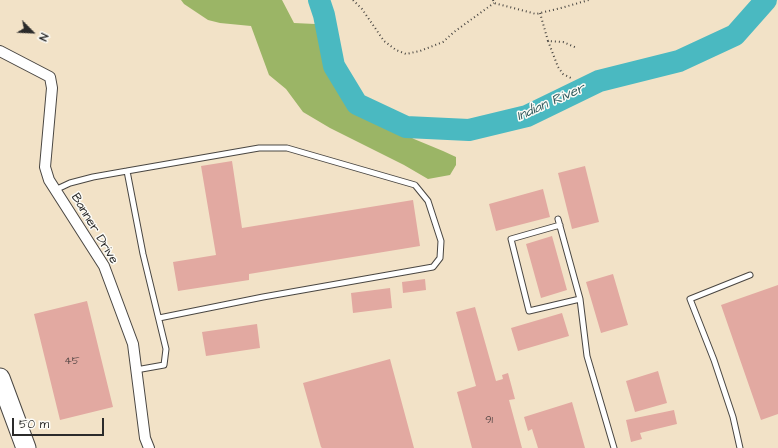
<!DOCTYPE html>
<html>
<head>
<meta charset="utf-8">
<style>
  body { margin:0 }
  #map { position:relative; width:778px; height:448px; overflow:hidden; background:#f2e2c7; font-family:"Architects Daughter",sans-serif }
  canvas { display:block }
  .north { position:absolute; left:12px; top:12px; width:40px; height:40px; -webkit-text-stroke:3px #fdfcf7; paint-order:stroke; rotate:114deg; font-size:11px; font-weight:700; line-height:16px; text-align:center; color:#2b2b2b }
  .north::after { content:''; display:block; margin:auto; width:14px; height:18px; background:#2b2b2b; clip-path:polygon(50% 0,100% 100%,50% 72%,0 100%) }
  .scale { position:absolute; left:12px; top:418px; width:92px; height:18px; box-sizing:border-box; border:2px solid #2b2b2b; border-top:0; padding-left:5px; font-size:12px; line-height:14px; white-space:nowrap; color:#2b2b2b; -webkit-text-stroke:3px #fdfcf7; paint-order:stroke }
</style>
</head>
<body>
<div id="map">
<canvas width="778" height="448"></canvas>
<div class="north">N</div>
<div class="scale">50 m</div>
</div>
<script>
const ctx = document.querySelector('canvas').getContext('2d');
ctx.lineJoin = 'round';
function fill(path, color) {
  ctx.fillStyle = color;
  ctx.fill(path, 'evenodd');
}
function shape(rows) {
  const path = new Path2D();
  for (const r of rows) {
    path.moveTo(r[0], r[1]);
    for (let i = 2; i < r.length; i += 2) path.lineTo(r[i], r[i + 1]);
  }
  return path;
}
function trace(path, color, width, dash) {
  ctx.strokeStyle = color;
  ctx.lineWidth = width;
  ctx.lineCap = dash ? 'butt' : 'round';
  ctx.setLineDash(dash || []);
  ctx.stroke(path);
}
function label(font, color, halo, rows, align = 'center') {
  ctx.font = font + ' "Architects Daughter",sans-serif';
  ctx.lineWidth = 3;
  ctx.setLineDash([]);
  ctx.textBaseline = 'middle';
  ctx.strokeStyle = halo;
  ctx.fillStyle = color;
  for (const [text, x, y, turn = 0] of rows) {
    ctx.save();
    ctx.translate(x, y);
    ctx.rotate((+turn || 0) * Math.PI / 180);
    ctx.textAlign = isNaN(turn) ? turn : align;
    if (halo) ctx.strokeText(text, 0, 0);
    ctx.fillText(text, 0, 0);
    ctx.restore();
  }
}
const forest = shape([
  [181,0,282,0,294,23,315,24,332,29,341,57,341,70,348,99,362,111,414,139,443,151,456,157,456,165,450,175,428,179,404,165,330,128,303,112,286,89,269,75,251,26,220,23,208,20,184,4]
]);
const river = shape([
  [319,0,324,15,334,66,357,104,406,127,469,130,527,116,599,81,679,61,735,35,766,0]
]);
const building = shape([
  [232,161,242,228,413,200,420,246,249,274,249,280,178,291,173,262,216,255,201,166],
  [585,166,599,222,572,229,558,173],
  [543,189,550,217,496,231,489,204],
  [552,236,567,290,541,298,526,244],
  [613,274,628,325,601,333,586,282],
  [425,279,426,290,403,293,402,282],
  [778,285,778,414,761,420,721,305],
  [390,288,392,308,353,313,351,293],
  [87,301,113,407,60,420,34,314],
  [475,307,496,381,503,379,502,375,508,373,515,399,509,400,522,448,472,448,457,392,476,386,456,312],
  [562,313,569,336,518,351,511,328],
  [257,324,260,348,206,356,202,332],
  [390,359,414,448,322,448,321,447,303,383],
  [658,371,667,403,635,412,626,381],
  [572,402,585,448,538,448,532,429,528,431,524,417],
  [674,410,677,424,640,433,642,439,631,442,626,420]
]);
const path = shape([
  [353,0,362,9,384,41,396,50,406,54,420,51,443,42,454,32,494,3],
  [493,0,494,3,536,14,561,8,589,0],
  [540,13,548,41,563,42,577,48],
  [548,41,558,67,563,74,571,78]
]);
const service = shape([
  [127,171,143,254,166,349,164,365,136,370],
  [55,190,70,183,93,177,127,171,259,148,287,148,415,185,428,201,441,241,440,258,433,267,263,297,159,318],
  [558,219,580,299,587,356,614,448],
  [560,225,511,239,529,311,580,299],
  [740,448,733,417,714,360,690,299,750,275]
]);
const minor = shape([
  [0,51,50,77,52,88,45,167,49,180,104,266,133,344,145,438,149,448]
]);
const motorway = shape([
  [0,378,26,448]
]);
const numberNames = [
  ["45",72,362],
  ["91",489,421]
];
const streetNames = [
  ["Banner Drive",94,229,59]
];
const waterNames = [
  ["Indian River",551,103,-24]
];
fill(forest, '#9bb566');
trace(river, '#4ab9c1', 22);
fill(building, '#e2a9a1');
trace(service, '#494642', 7);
trace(minor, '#494642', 12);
trace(motorway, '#494642', 21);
trace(path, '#494642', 2, [1, 3]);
trace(service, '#fff', 5);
trace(minor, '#fff', 10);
trace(motorway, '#fff', 19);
label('11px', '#594a48', null, numberNames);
label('13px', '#2b2b2b', '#fdfcf7', streetNames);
label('italic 14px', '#365d60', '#fdfcf7', waterNames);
</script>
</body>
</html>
